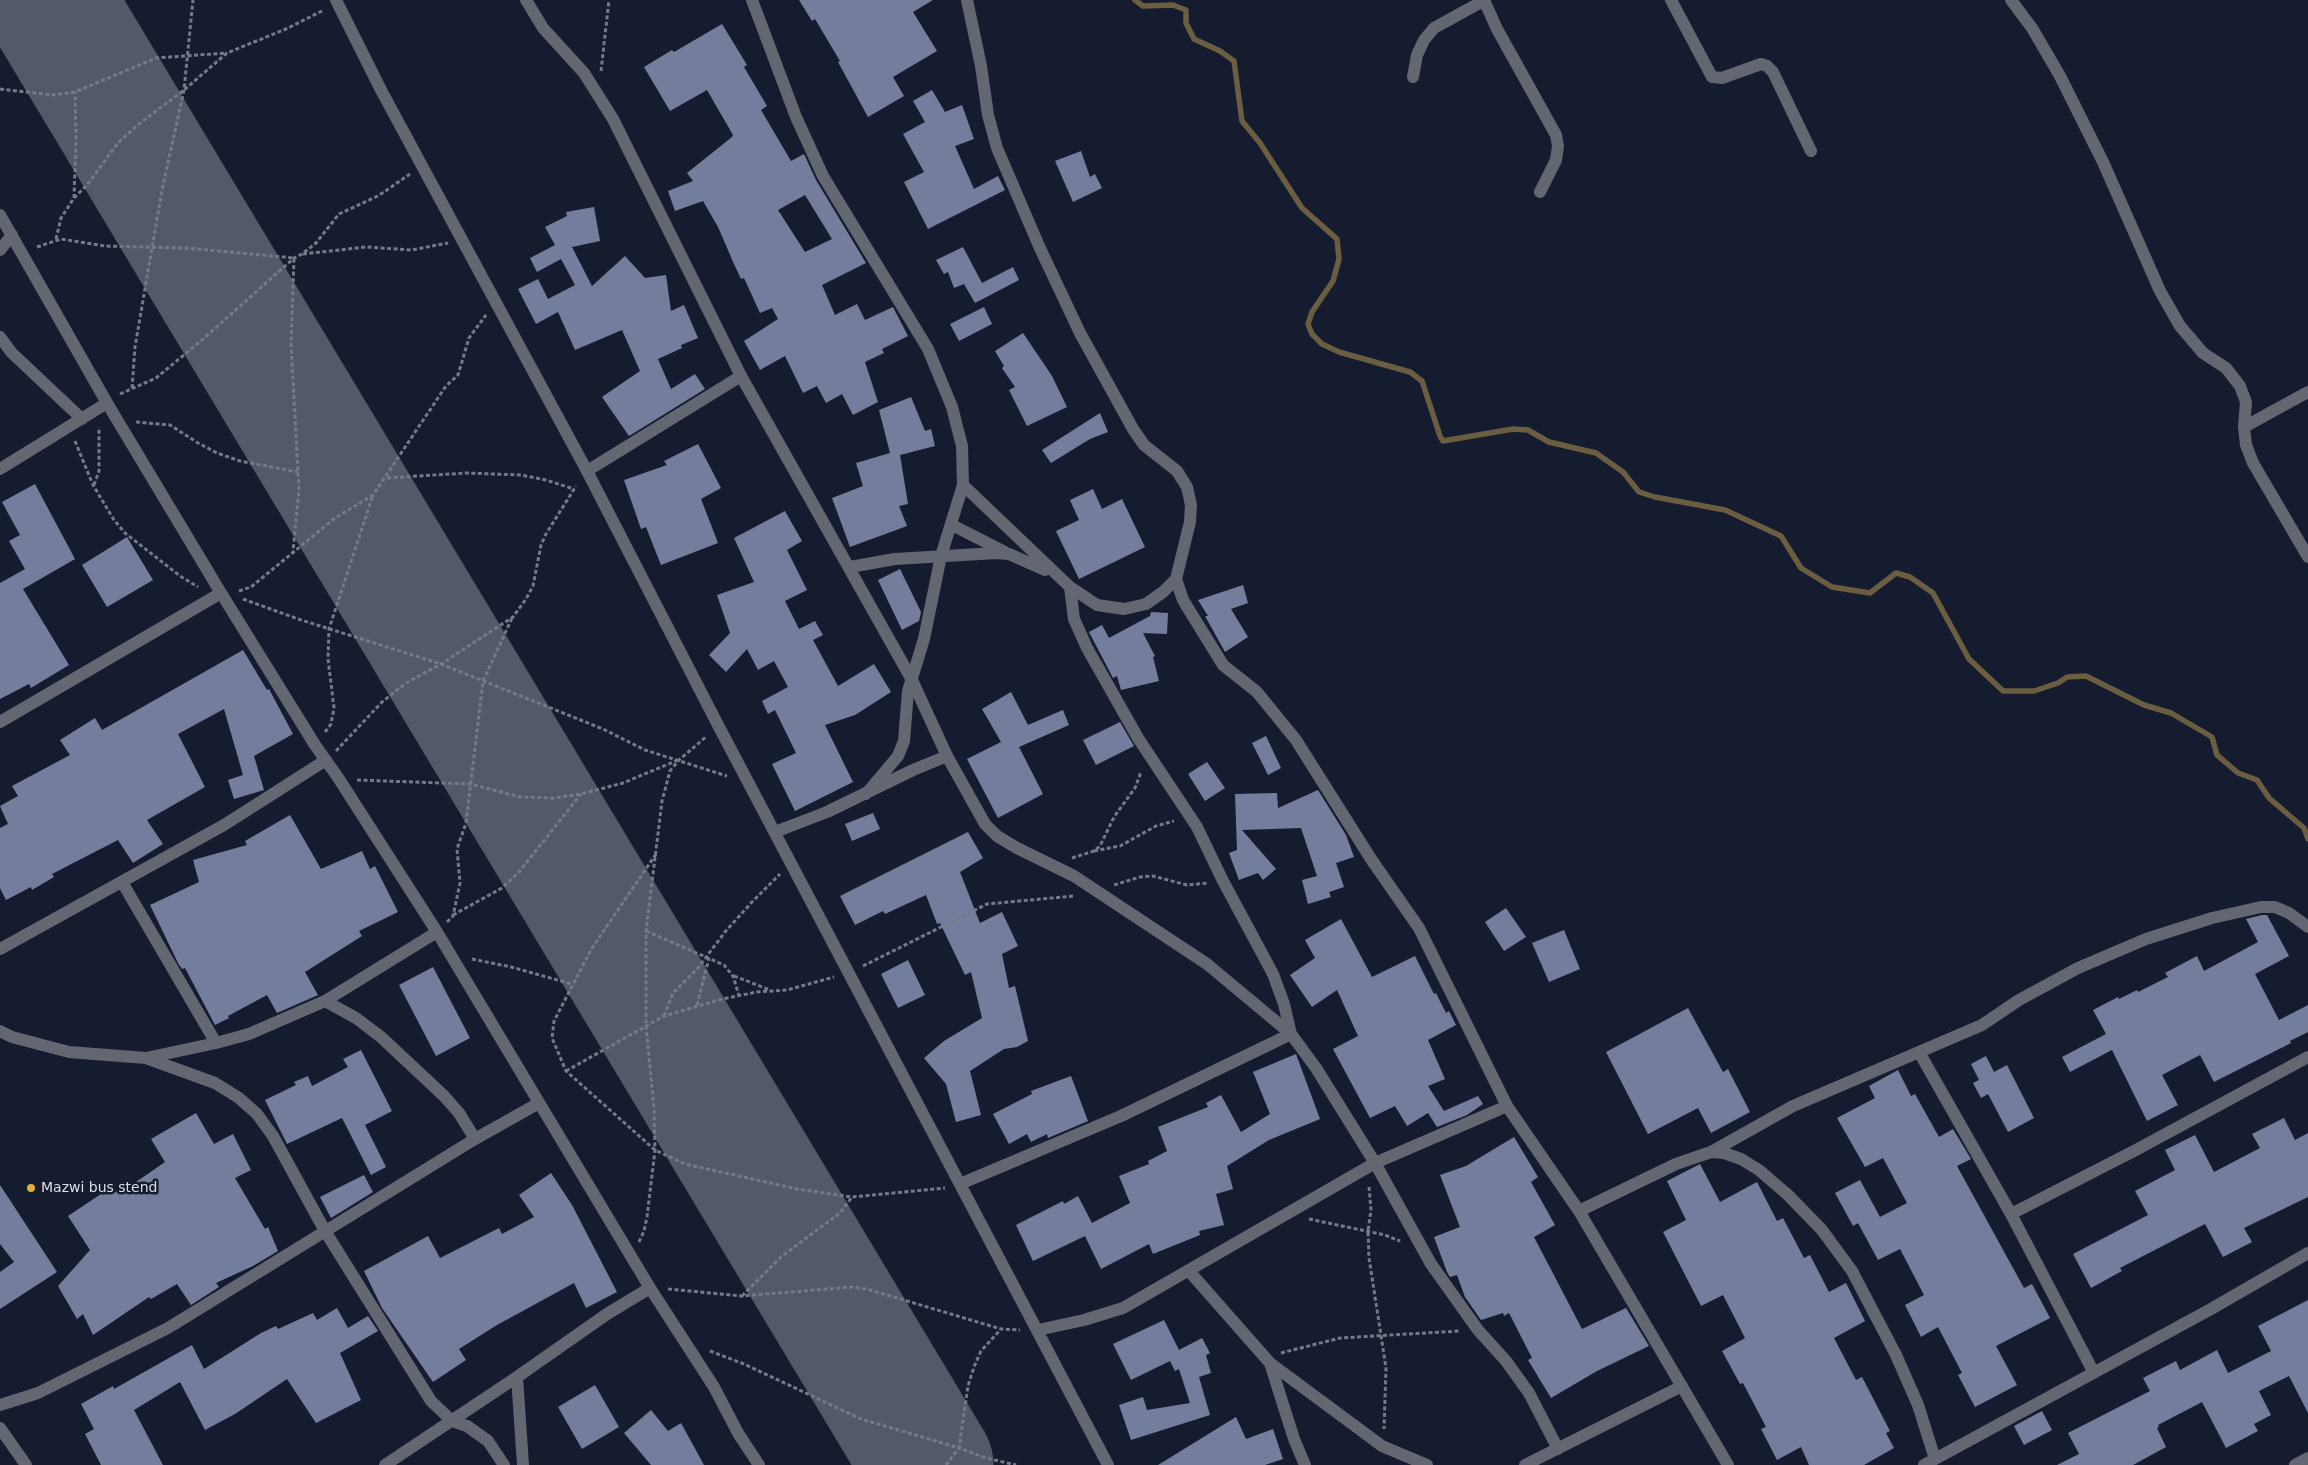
<!DOCTYPE html>
<html>
<head>
<meta charset="utf-8">
<style>
  body { margin:0 }
  canvas { display:block; background:#161c2f }
</style>
</head>
<body>
<canvas width="2308" height="1465"></canvas>
<script>
const ctx = document.querySelector('canvas').getContext('2d');
ctx.lineJoin = 'round';
function shape(rows) {
  const path = new Path2D();
  for (const r of rows) {
    path.moveTo(r[0], r[1]);
    for (let i = 2; i < r.length; i += 2) path.lineTo(r[i], r[i + 1]);
  }
  return path;
}
function trace(path, color, width, dash) {
  ctx.strokeStyle = color;
  ctx.lineWidth = width;
  ctx.lineCap = dash ? 'butt' : 'round';
  ctx.setLineDash(dash || []);
  ctx.stroke(path);
}
function fill(path, color) {
  ctx.fillStyle = color;
  ctx.fill(path, 'evenodd');
}
function label(font, color, halo, rows, align = 'center') {
  ctx.font = font + ' "DejaVu Sans",sans-serif';
  ctx.lineWidth = 5;
  ctx.setLineDash([]);
  ctx.textBaseline = 'middle';
  ctx.strokeStyle = halo;
  ctx.fillStyle = color;
  for (const [text, x, y, turn = 0] of rows) {
    ctx.save();
    ctx.translate(x, y);
    ctx.rotate((+turn || 0) * Math.PI / 180);
    ctx.textAlign = isNaN(turn) ? turn : align;
    if (halo) ctx.strokeText(text, 0, 0);
    ctx.fillText(text, 0, 0);
    ctx.restore();
  }
}
const stream = shape([
  [1135,0,1143,6,1173,5,1186,10,1186,23,1194,39,1220,51,1234,61,1242,121,1260,143,1302,208,1337,239,1339,259,1333,281,1312,312,1308,324,1312,334,1322,344,1339,352,1410,372,1422,381,1440,436,1443,441,1513,429,1528,430,1549,442,1596,453,1623,472,1639,492,1655,497,1725,510,1781,536,1801,568,1832,587,1870,593,1896,573,1910,577,1933,593,1969,659,2003,691,2034,691,2058,683,2067,677,2086,676,2144,705,2171,713,2212,737,2217,755,2238,773,2257,780,2269,798,2304,828,2308,839]
]);
const runway = shape([
  [48,0,928,1465]
]);
const building = shape([
  [799,0,933,0,913,12,937,51,893,77,904,96,868,117,838,62,840,61,815,19,812,21],
  [722,24,747,65,744,67,767,106,761,110,791,161,804,154,816,180,866,263,822,285,835,315,857,304,865,320,893,307,908,336,882,349,884,353,865,362,878,402,853,415,842,394,826,403,817,386,803,393,785,356,760,370,744,341,778,319,772,308,760,313,744,278,741,279,734,264,718,227,703,201,675,211,668,191,693,181,687,173,732,137,733,135,707,90,670,111,644,67,672,50,674,52],
  [805,195,832,239,805,252,778,210],
  [932,90,945,112,962,105,974,139,955,146,974,189,998,176,1005,190,928,229,904,182,924,172,903,134,925,122,913,101],
  [1081,151,1090,177,1095,174,1102,188,1073,202,1055,161],
  [594,207,600,241,572,247,592,286,625,256,645,278,666,275,671,311,684,305,698,338,681,345,682,348,658,359,671,389,695,374,705,389,629,436,602,397,640,371,622,330,575,350,558,312,536,324,518,289,538,279,548,299,575,285,561,259,537,272,530,258,555,245,545,227,567,216,566,212],
  [963,247,982,283,1013,267,1019,280,975,303,964,284,954,288,948,272,944,274,936,260],
  [984,307,992,324,959,341,950,324],
  [1023,333,1052,376,1067,407,1027,426,1009,390,1015,387,1002,368,1004,366,995,351],
  [911,397,925,431,931,429,935,446,900,455,908,504,899,506,907,526,850,547,832,498,863,486,856,463,890,453,879,410],
  [1100,413,1108,432,1090,439,1051,463,1042,450],
  [698,444,721,488,701,499,718,543,661,565,646,527,641,529,624,480,667,465,664,461],
  [35,484,75,559,23,589,69,665,31,688,29,684,0,699,0,583,25,569,9,541,20,535,2,502],
  [1093,489,1102,509,1122,499,1145,547,1079,579,1056,531,1079,520,1070,500],
  [785,511,802,541,787,550,807,590,785,601,799,629,815,621,823,635,813,640,838,686,874,664,891,692,855,715,825,725,853,782,795,811,772,764,796,753,775,710,768,714,762,701,788,687,774,661,758,670,747,649,726,672,709,655,730,633,717,595,754,582,734,538],
  [127,537,153,580,107,607,82,565],
  [900,569,921,612,919,621,902,630,878,580],
  [1243,585,1248,603,1231,609,1248,637,1225,652,1205,616,1208,616,1198,600],
  [1151,612,1168,613,1167,634,1143,633,1155,656,1153,657,1159,681,1121,690,1117,676,1113,678,1089,632,1102,625,1109,638,1150,616],
  [243,650,267,690,269,689,293,734,254,756,264,790,234,799,228,780,243,775,224,709,178,734,205,787,147,820,163,844,133,863,118,840,52,874,54,877,32,890,31,887,6,900,0,888,0,828,8,824,0,806,18,796,12,786,70,755,60,740,95,718,102,730],
  [1011,692,1028,725,1063,710,1069,725,1019,747,1043,794,998,818,967,759,1001,742,982,709],
  [1120,722,1134,746,1096,765,1083,740],
  [1266,736,1281,768,1268,775,1252,743],
  [1207,762,1225,788,1205,801,1188,774],
  [1318,790,1346,835,1354,857,1336,863,1344,887,1329,892,1331,897,1308,904,1302,880,1317,876,1301,828,1242,830,1276,869,1263,880,1258,873,1239,880,1229,853,1237,850,1235,794,1277,793,1278,808],
  [873,813,880,829,852,841,845,824],
  [290,815,321,869,362,851,370,869,375,866,398,912,359,931,362,936,305,972,318,995,277,1013,267,995,228,1016,229,1018,215,1025,185,968,182,969,178,963,150,905,199,882,193,860,247,845,245,841],
  [968,832,983,858,960,872,980,923,1002,912,1018,946,1002,954,1009,988,1015,986,1028,1041,1017,1047,1004,1049,970,1071,981,1115,956,1122,946,1084,924,1058,944,1041,982,1018,971,972,965,975,940,923,937,924,926,895,885,914,883,911,855,925,840,896],
  [1506,908,1526,937,1504,951,1485,922],
  [2262,915,2267,915,2289,956,2255,974,2279,1020,2308,1005,2308,1032,2290,1041,2291,1043,2214,1082,2200,1055,2162,1075,2178,1105,2147,1121,2112,1050,2070,1072,2062,1057,2106,1034,2093,1010,2118,997,2119,999,2137,990,2138,992,2168,977,2165,973,2197,956,2204,971,2258,942,2246,919],
  [1341,919,1372,977,1415,956,1434,994,1436,993,1446,1013,1449,1011,1456,1025,1428,1040,1445,1079,1428,1086,1444,1111,1478,1096,1483,1104,1467,1115,1437,1127,1428,1113,1407,1126,1395,1106,1370,1118,1333,1049,1358,1036,1337,990,1312,1007,1290,975,1315,958,1305,940],
  [1564,930,1580,969,1549,982,1532,943],
  [908,960,925,995,898,1008,881,974],
  [433,967,470,1038,436,1056,399,985],
  [1688,1008,1723,1072,1728,1069,1750,1112,1711,1133,1698,1108,1648,1134,1606,1052],
  [361,1050,392,1111,365,1125,386,1167,371,1175,342,1118,287,1144,265,1100,296,1085,294,1082,308,1076,312,1086,348,1067,343,1059],
  [1296,1054,1320,1119,1269,1140,1227,1166,1233,1189,1216,1194,1224,1225,1199,1231,1200,1235,1153,1254,1149,1244,1101,1269,1085,1236,1033,1261,1016,1225,1063,1201,1064,1204,1078,1196,1092,1223,1130,1203,1119,1176,1149,1164,1148,1161,1167,1151,1158,1127,1208,1107,1206,1103,1221,1095,1241,1132,1270,1114,1253,1072],
  [1986,1056,1994,1072,2007,1065,2034,1118,2008,1132,1988,1094,1981,1098,1973,1083,1979,1080,1971,1064],
  [1898,1070,1911,1096,1915,1094,1939,1137,1953,1129,1971,1159,1957,1166,2024,1288,2032,1284,2050,1318,1996,1346,2017,1385,1975,1407,1958,1375,1962,1373,1938,1327,1921,1337,1905,1305,1924,1295,1900,1249,1878,1260,1858,1223,1853,1226,1835,1193,1860,1180,1880,1217,1907,1203,1883,1158,1865,1167,1837,1118,1875,1098,1869,1086],
  [1071,1076,1088,1121,1048,1138,1047,1134,1031,1142,1027,1134,1009,1144,993,1114,1032,1094,1031,1091],
  [196,1113,214,1144,233,1134,251,1170,235,1178,265,1229,268,1227,278,1251,253,1266,216,1283,219,1287,191,1305,177,1284,151,1299,149,1297,93,1335,83,1314,77,1319,58,1286,90,1250,68,1216,110,1188,113,1193,136,1182,165,1162,151,1139],
  [2284,1118,2295,1140,2308,1133,2308,1197,2244,1228,2252,1242,2223,1257,2205,1224,2120,1268,2122,1271,2091,1288,2073,1254,2148,1215,2135,1191,2175,1170,2165,1150,2195,1135,2214,1172,2260,1148,2252,1134],
  [1514,1137,1538,1177,1531,1182,1555,1225,1534,1237,1582,1329,1626,1308,1649,1346,1597,1371,1551,1398,1528,1360,1532,1358,1509,1313,1504,1316,1503,1313,1481,1320,1465,1297,1457,1275,1450,1277,1447,1272,1434,1237,1460,1227,1440,1175,1466,1166],
  [1700,1164,1720,1202,1757,1182,1777,1221,1783,1218,1804,1258,1810,1255,1829,1292,1846,1283,1865,1321,1834,1338,1856,1380,1862,1377,1890,1431,1886,1433,1894,1448,1864,1465,1809,1465,1801,1447,1777,1460,1761,1429,1766,1427,1743,1383,1740,1384,1722,1351,1745,1338,1723,1295,1701,1306,1663,1232,1686,1220,1667,1181],
  [551,1173,572,1205,617,1292,586,1308,574,1283,497,1325,459,1349,466,1360,433,1382,382,1308,364,1271,428,1236,440,1258,499,1228,502,1234,534,1217,519,1195],
  [364,1175,373,1192,331,1218,320,1197],
  [0,1185,57,1272,0,1309,0,1272,14,1262,0,1244],
  [2308,1300,2308,1413,2289,1376,2259,1391,2271,1415,2254,1424,2258,1431,2226,1448,2202,1402,2158,1425,2159,1427,2157,1428,2166,1447,2133,1465,2057,1465,2079,1454,2068,1433,2150,1391,2143,1378,2176,1361,2180,1370,2217,1350,2228,1373,2271,1351,2258,1326],
  [337,1308,348,1328,368,1316,378,1331,340,1353,361,1400,316,1423,287,1379,235,1414,205,1430,180,1382,134,1410,163,1465,101,1465,85,1434,94,1429,81,1404,113,1386,114,1389,192,1345,204,1369,261,1333,276,1326,278,1329,313,1313,317,1320],
  [1164,1320,1179,1350,1202,1338,1210,1353,1206,1355,1211,1373,1199,1377,1210,1415,1131,1440,1119,1405,1143,1397,1147,1410,1190,1403,1179,1369,1175,1371,1170,1361,1131,1380,1113,1344],
  [595,1385,619,1427,582,1449,558,1407],
  [651,1410,668,1431,681,1423,704,1465,651,1465,624,1433],
  [2042,1411,2052,1430,2024,1445,2014,1426],
  [1236,1417,1246,1439,1273,1429,1283,1459,1265,1465,1158,1465]
]);
const path = shape([
  [601,71,609,0],
  [0,89,53,95,75,92,156,58,227,53],
  [74,198,76,139,75,92],
  [56,239,61,218,74,198,87,185,118,143,140,123,184,90,227,53,286,29,324,10],
  [37,247,61,239,105,246,186,248,294,258,291,343,299,490,293,551],
  [303,254,366,247,412,250,448,243],
  [132,388,135,347,162,190,184,90,193,0],
  [120,394,156,378,202,340,294,258,302,254,316,243,339,214,378,196,410,174],
  [136,422,170,425,198,443,217,453,240,461,298,472],
  [75,441,93,485,114,520,125,533,180,576,198,587],
  [387,478,466,473,521,475,546,480,574,489],
  [94,485,99,471,99,427],
  [239,591,251,587,335,518,373,495,446,386,458,375,469,338,486,315],
  [243,599,298,619,441,664,603,729,645,750,727,776],
  [325,732,331,724,334,708,328,659,329,629,373,495],
  [336,751,382,702,406,683,441,664,513,617,526,599,533,586,541,545,546,534,576,486],
  [357,780,470,784,520,797,554,798,581,794,623,783,678,760],
  [1094,851,1120,846,1156,826,1174,821],
  [656,854,592,948,554,1021,552,1038,566,1071,655,1150,685,1164,797,1189,852,1197,945,1188],
  [1072,858,1094,851,1100,846,1114,817,1135,788,1141,772],
  [1114,885,1140,877,1153,876,1187,885,1208,883],
  [453,915,502,888,519,872,581,794],
  [447,922,453,916,460,883,457,849,466,823,483,681,512,618],
  [646,931,724,965,733,976,739,996],
  [472,959,511,967,572,984],
  [863,966,987,904,1074,896],
  [734,976,770,990],
  [697,1005,709,958],
  [664,1016,673,993,698,968,725,932,752,902,780,874],
  [566,1071,664,1016,722,999,757,992,787,990,834,977],
  [1369,1187,1371,1210,1368,1231,1369,1258,1386,1368,1384,1429],
  [1309,1219,1385,1235,1400,1241],
  [639,1242,644,1231,647,1217,655,1150,654,1108,646,1025,646,931,662,801,670,771,679,760,707,736],
  [668,1289,742,1296,851,1287,867,1289,1001,1329,1020,1330],
  [742,1296,782,1256,840,1213,852,1197],
  [710,1351,744,1364,861,1419,959,1448,968,1386,974,1367,981,1351,1001,1329],
  [1281,1353,1340,1338,1460,1331],
  [946,1465,959,1448,986,1458,1016,1465]
]);
const minor = shape([
  [336,0,381,90,587,471,718,725,1108,1465],
  [526,0,543,28,584,73,613,119,741,376,912,680,947,756,985,824,997,836,1017,848,1074,876,1207,964,1291,1034,1316,1068,1375,1163,1431,1264,1478,1330,1506,1361,1529,1393,1558,1449],
  [752,0,796,117,823,176,928,349,952,407,962,446,963,485,941,556,924,639,908,691,904,741,898,756,866,794],
  [967,0,981,66,988,115,997,148,1039,246,1080,333,1133,429,1144,445,1177,471,1187,487,1191,505,1190,522,1176,579,1183,600,1223,665,1257,692,1296,740,1371,859,1419,928,1507,1106,1579,1211,1728,1465],
  [1484,0,1497,29,1556,135,1558,146,1556,160,1540,192],
  [1671,0,1712,77,1722,78,1761,64,1767,66,1773,72,1811,151],
  [2011,0,2032,28,2060,76,2103,162,2160,291,2180,326,2203,353,2226,368,2240,386,2246,402,2244,427,2246,445,2253,463,2308,557],
  [1413,77,1417,55,1424,40,1434,28,1485,0],
  [0,215,107,403,221,593,315,745,339,779,437,932,650,1288,714,1387,738,1433,759,1465],
  [0,250,12,235],
  [0,337,12,353,82,419],
  [2244,427,2308,392],
  [0,469,107,403],
  [587,471,741,376],
  [963,485,1070,587,1097,605,1124,609,1146,604,1163,592,1176,579],
  [952,525,1005,552],
  [850,567,895,559,996,553,1009,554,1045,570],
  [0,722,221,593],
  [775,832,827,812,913,770,947,756],
  [122,882,216,1043],
  [0,949,224,825,326,760],
  [325,1001,356,1018,381,1037,444,1096,459,1113,475,1139],
  [0,1031,12,1037,69,1052,146,1058,216,1043,249,1034,325,1001,437,932],
  [1919,1052,2011,1214,2094,1373],
  [146,1058,215,1083,239,1098,257,1114,273,1136,325,1231,431,1401,452,1421,467,1426,488,1441,504,1465],
  [1711,1152,1793,1106,1982,1025,2019,1000,2078,968,2146,939,2212,918,2261,907,2275,907,2289,913,2308,927],
  [960,1184,1121,1116,1291,1034,1284,1004,1273,974,1222,879,1197,827,1138,738,1087,648,1074,619,1070,587],
  [1579,1211,1676,1164,1711,1152,1724,1153,1741,1159,1759,1170,1788,1195,1822,1230,1852,1271,1896,1355,1918,1405,1935,1459],
  [2011,1214,2134,1151,2308,1057],
  [1189,1271,1270,1363,1382,1446,1427,1465],
  [1038,1330,1084,1320,1123,1308,1375,1163,1507,1106],
  [1270,1363,1294,1439,1305,1465],
  [517,1377,523,1465],
  [0,1405,38,1393,168,1328,475,1139,539,1103],
  [0,1428,26,1465],
  [385,1465,517,1377,607,1314,650,1288],
  [1525,1465,1682,1386],
  [1924,1465,2211,1309,2308,1253],
  [2295,1465,2308,1458]
]);
const markers = [
  [31,1188,5,"#e0b034"]
];
const poiNames = [
  ["Mazwi bus stend",41,1188]
];
trace(stream, '#6b5d3f', 5.5);
trace(runway, '#54596a', 131);
fill(building, '#747e9c');
trace(path, '#757a8a', 3, [4, 2.5]);
trace(minor, '#636771', 12);
for (const [x, y, r, color] of markers) {
  const dot = new Path2D();
  dot.arc(x, y, r, 0, 2 * Math.PI);
  ctx.fillStyle = color;
  ctx.fill(dot);
  trace(dot, '#161c2f', 2);
}
label('14px', '#dbdfec', '#161c2f', poiNames, 'left');
</script>
</body>
</html>
